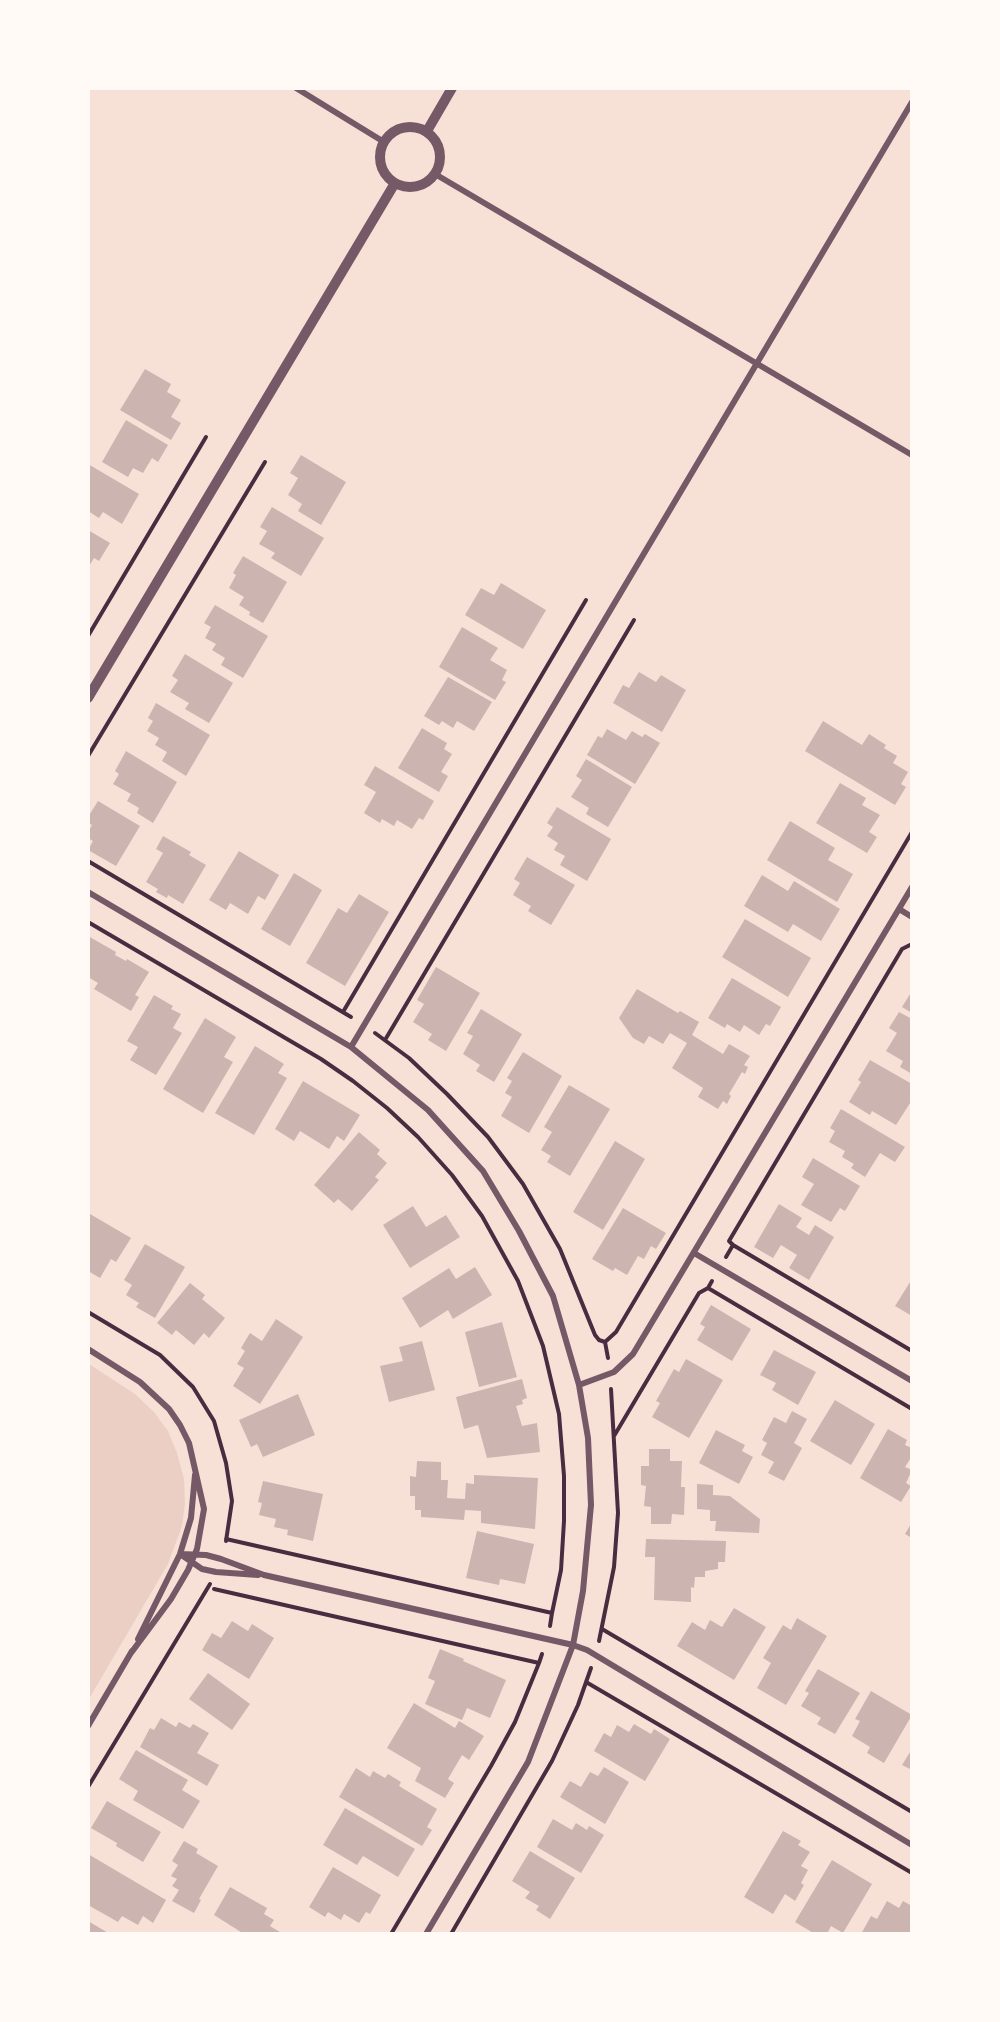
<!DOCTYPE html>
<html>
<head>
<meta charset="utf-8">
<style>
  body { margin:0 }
  #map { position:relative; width:1000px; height:2022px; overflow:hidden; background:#f7e1d7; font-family:Manrope,sans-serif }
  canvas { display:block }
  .frame { position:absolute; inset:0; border:90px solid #fffaf5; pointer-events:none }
</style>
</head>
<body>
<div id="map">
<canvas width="1000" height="2022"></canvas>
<div class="frame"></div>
</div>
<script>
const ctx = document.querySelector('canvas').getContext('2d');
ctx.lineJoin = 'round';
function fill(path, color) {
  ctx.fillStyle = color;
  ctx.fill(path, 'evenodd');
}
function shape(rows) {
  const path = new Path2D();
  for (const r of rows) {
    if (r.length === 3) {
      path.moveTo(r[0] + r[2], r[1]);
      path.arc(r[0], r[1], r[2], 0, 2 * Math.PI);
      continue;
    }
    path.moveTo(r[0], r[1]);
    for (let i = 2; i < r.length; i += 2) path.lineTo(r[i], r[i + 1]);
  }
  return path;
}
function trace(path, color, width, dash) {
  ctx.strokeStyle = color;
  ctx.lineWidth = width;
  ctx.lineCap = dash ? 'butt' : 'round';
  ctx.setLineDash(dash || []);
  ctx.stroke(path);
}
const green = shape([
  [89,1364,135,1394,154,1412,168,1431,177,1453,184,1479,185,1504,182,1526,168,1564,89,1699]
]);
const building = shape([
  [145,369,171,384,167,392,181,400,171,417,181,423,171,440,120,410],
  [126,420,168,445,158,462,152,458,143,473,133,468,128,477,102,462],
  [301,455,346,482,321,525,298,511,302,504,288,495,298,478,290,473],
  [88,464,139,494,122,524,103,512,99,518,88,511],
  [272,507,324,538,301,576,271,558,275,553,259,544,267,531,260,527],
  [88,530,110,543,99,561,94,558,88,568],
  [243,556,287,582,263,623,249,615,250,612,239,605,244,597,229,588,236,575,233,573],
  [501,583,546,610,523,649,465,615,481,588,494,595],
  [215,605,268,636,243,678,221,665,225,658,212,650,216,644,205,638,211,627,204,623],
  [462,627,498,648,490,660,507,670,502,680,506,682,495,700,439,667],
  [185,654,233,683,209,723,185,709,189,703,170,692,178,680,172,676],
  [639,672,656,682,661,675,686,690,662,732,613,703,623,685,629,688],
  [448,677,492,702,474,731,457,721,453,728,442,721,439,725,424,716],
  [156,703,210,735,186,776,162,761,167,752,155,745,159,738,147,731,153,721,148,718],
  [823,721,862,745,869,734,886,745,884,748,897,756,893,763,908,772,901,784,906,787,895,805,805,751],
  [422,728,447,743,444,749,452,754,441,772,448,776,439,792,398,768],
  [607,729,626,740,632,731,642,737,645,734,660,743,635,784,587,755,598,736,602,738],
  [126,751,177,782,153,823,137,813,139,808,127,801,131,794,113,784,119,774,115,771],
  [586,759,632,787,608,827,586,814,589,808,571,797,582,780,576,776],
  [375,766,434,801,423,820,419,818,412,829,397,820,394,826,382,819,380,823,364,813,376,792,364,785],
  [840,783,866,798,862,805,880,815,869,832,877,837,867,853,816,823],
  [98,801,140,826,116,866,88,850,93,841,88,838,88,832,92,825,88,823,88,817],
  [557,807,611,839,587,881,560,865,565,856,554,850,558,843,547,836,553,827,547,823],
  [790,821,835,848,828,860,853,874,837,902,767,860],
  [163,836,191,852,189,855,206,865,183,904,168,895,167,898,156,892,158,889,146,882,163,853,156,849],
  [239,851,279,875,265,900,258,896,248,914,230,903,226,910,209,900],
  [527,857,575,885,551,925,528,911,531,906,513,895,520,883,514,879],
  [294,873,322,890,290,946,261,929],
  [762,875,788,891,794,881,840,909,821,941,793,924,788,932,744,906],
  [359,894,389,912,345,986,306,963,338,908,347,913],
  [745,919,811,958,788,997,722,957],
  [88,936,116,952,115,955,126,961,127,959,149,972,135,995,139,997,131,1011,94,989,98,983,88,977],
  [436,967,480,993,446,1051,428,1040,432,1034,413,1022,424,1004,417,1000],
  [732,978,781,1007,770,1026,766,1024,759,1035,744,1025,740,1032,727,1024,725,1028,708,1018],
  [637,989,678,1013,680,1011,699,1022,692,1035,723,1054,729,1044,750,1056,744,1065,748,1067,745,1074,742,1072,729,1094,731,1096,727,1104,723,1101,718,1109,698,1097,703,1088,672,1068,687,1043,670,1033,663,1044,649,1036,644,1044,633,1038,619,1018],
  [912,991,912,1013,902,1007],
  [154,995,173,1006,171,1009,181,1014,173,1028,182,1033,156,1075,130,1060,138,1047,127,1041],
  [481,1009,522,1034,494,1082,476,1071,480,1065,463,1054,473,1036,467,1033],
  [899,1012,912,1019,912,1074,900,1067,903,1061,886,1051,897,1033,889,1028],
  [205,1018,236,1037,224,1057,233,1062,203,1113,163,1089],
  [255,1046,284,1064,278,1073,287,1078,254,1135,215,1113],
  [523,1052,562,1076,529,1133,501,1116,512,1097,505,1093,512,1081,507,1078],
  [870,1060,912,1084,912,1100,896,1125,872,1111,870,1115,849,1102,861,1082,858,1080],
  [303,1081,360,1115,344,1141,337,1136,329,1149,300,1131,294,1141,275,1129],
  [569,1085,610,1109,570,1176,547,1162,551,1156,541,1150,552,1132,544,1127],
  [841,1109,905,1147,895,1162,880,1153,865,1177,851,1168,854,1164,842,1157,845,1151,829,1142,835,1131,830,1128],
  [359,1132,380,1150,377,1154,387,1163,375,1177,379,1180,352,1211,338,1199,334,1203,314,1185],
  [615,1141,645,1159,603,1230,573,1212],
  [813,1158,860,1186,845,1211,840,1208,831,1222,801,1205,814,1184,802,1177],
  [779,1204,802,1218,796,1227,809,1235,815,1225,834,1237,809,1280,789,1268,797,1255,781,1245,773,1258,754,1247],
  [413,1206,426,1227,446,1215,460,1237,410,1268,383,1225],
  [623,1208,666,1233,656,1249,651,1246,644,1259,638,1256,627,1275,615,1268,613,1271,592,1259],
  [90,1214,131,1238,116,1262,111,1259,100,1278,88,1271,88,1217],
  [145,1244,185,1267,155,1318,136,1307,139,1303,126,1295,132,1285,124,1280],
  [475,1267,492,1295,453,1319,448,1310,420,1328,402,1298,449,1268,456,1279],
  [912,1279,912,1316,895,1306],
  [190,1283,205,1295,202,1299,225,1318,209,1338,204,1333,194,1345,176,1330,172,1335,157,1323],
  [711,1305,751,1329,732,1361,697,1340,705,1327,700,1324],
  [276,1319,303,1337,260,1404,233,1386,244,1368,237,1364,245,1351,241,1348,250,1333,262,1341],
  [502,1322,517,1377,479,1387,465,1332],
  [422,1341,435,1390,389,1402,380,1366,403,1361,399,1347],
  [774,1350,816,1372,798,1405,772,1390,776,1383,760,1375],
  [686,1359,723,1380,689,1438,652,1417,660,1403,656,1401,674,1369,679,1372],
  [522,1379,527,1398,522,1400,523,1404,516,1406,522,1426,537,1423,540,1452,487,1458,478,1425,464,1429,456,1397],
  [298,1394,315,1435,263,1457,257,1444,251,1447,239,1420],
  [835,1400,875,1424,851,1465,810,1441],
  [792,1411,807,1419,794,1443,802,1448,784,1481,768,1473,774,1462,761,1455,767,1443,762,1440,774,1417,786,1423],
  [888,1429,907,1440,905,1445,912,1448,912,1456,905,1467,912,1470,906,1483,911,1486,901,1502,860,1478],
  [716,1430,745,1445,742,1451,753,1457,739,1484,699,1463],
  [649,1449,670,1449,670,1461,682,1461,681,1487,685,1487,684,1515,672,1514,671,1524,651,1524,651,1507,644,1506,646,1486,641,1485,641,1466,649,1466],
  [417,1461,441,1462,441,1480,448,1480,447,1498,465,1499,466,1483,474,1484,474,1475,538,1478,535,1529,481,1523,481,1511,465,1510,464,1520,421,1517,421,1510,415,1510,415,1496,410,1496,410,1476,416,1477],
  [263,1481,323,1494,313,1541,287,1535,288,1530,274,1527,276,1519,259,1515,262,1503,258,1502],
  [697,1484,713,1485,713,1495,730,1496,760,1519,759,1533,715,1531,716,1521,710,1521,710,1510,697,1509],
  [912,1522,912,1538,905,1534],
  [477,1531,534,1544,525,1584,500,1579,499,1585,466,1578],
  [646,1539,726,1541,725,1562,718,1562,718,1569,705,1571,705,1577,695,1577,694,1588,691,1587,691,1602,654,1600,655,1557,645,1557],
  [734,1608,766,1627,734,1680,677,1646,692,1622,705,1630,710,1620,722,1627],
  [797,1618,827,1636,786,1705,757,1688,771,1663,763,1658,783,1625,791,1630],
  [232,1621,248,1631,252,1624,274,1638,249,1679,202,1650,212,1633,221,1638],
  [440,1649,464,1659,463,1661,506,1680,490,1718,467,1708,462,1720,425,1704,435,1681,428,1678],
  [818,1669,860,1693,835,1734,817,1724,821,1718,801,1706,809,1693,805,1691],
  [208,1673,250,1704,232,1730,189,1699],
  [871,1691,912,1715,884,1763,867,1753,870,1747,852,1736,860,1721,855,1719],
  [414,1703,455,1728,459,1721,484,1736,469,1760,462,1755,448,1779,454,1783,445,1798,415,1781,421,1768,387,1748],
  [161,1718,176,1727,179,1722,190,1728,193,1724,209,1733,197,1753,219,1765,207,1786,140,1747,150,1728,154,1730],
  [634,1724,651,1734,654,1729,670,1739,645,1781,594,1751,604,1733,611,1737,617,1725,629,1732],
  [912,1749,912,1770,902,1765],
  [136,1750,188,1780,182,1790,200,1801,183,1829,133,1800,138,1791,119,1779],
  [604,1767,629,1782,605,1824,560,1797,570,1781,581,1787,590,1772,598,1776],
  [356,1768,370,1777,373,1771,385,1778,388,1774,401,1782,399,1786,437,1809,427,1827,432,1830,422,1846,339,1797],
  [107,1801,161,1832,143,1862,116,1846,117,1843,91,1828],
  [345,1808,415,1849,398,1877,363,1856,357,1865,323,1845],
  [553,1819,572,1830,576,1823,587,1830,589,1826,604,1835,581,1873,537,1847],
  [783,1831,801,1841,798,1845,810,1852,801,1866,808,1870,801,1883,804,1885,795,1901,785,1894,773,1914,744,1897],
  [184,1841,198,1849,196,1853,218,1866,199,1899,201,1900,194,1913,172,1901,179,1890,172,1886,177,1879,171,1876,178,1865,172,1861],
  [530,1851,575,1878,550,1919,536,1910,539,1906,525,1898,530,1892,512,1881],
  [88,1854,166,1900,153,1923,143,1916,138,1925,122,1916,118,1922,88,1905],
  [832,1860,872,1884,843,1933,831,1926,827,1934,815,1934,795,1922],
  [333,1867,381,1895,370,1914,366,1912,359,1923,344,1914,341,1920,328,1912,325,1917,309,1907],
  [230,1887,267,1908,264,1914,274,1920,270,1926,283,1934,244,1934,214,1915],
  [887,1901,899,1908,903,1901,912,1906,912,1934,861,1934,871,1916,877,1919],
  [88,1921,110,1934,88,1934]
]);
const path = shape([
  [88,636,206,437],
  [88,756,265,462],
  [88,861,351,1017],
  [88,922,321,1059,353,1081,387,1108,418,1137,452,1175,482,1216,518,1281,543,1346,559,1414,564,1476,564,1521,561,1570,552,1613],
  [343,1012,586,600],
  [375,1033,409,1058,447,1094,488,1137,523,1184,560,1249,595,1335,599,1340,605,1342,608,1358],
  [385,1040,634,620],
  [733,1245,912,1351],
  [726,1257,733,1245,729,1241,902,949,912,944],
  [708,1288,912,1409],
  [88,1312,160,1355,193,1387,214,1421,226,1463,232,1501,226,1541],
  [605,1342,616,1332,912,832],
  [614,1436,699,1293,708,1288,712,1281],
  [226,1539,552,1613,550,1626],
  [214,1589,539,1663,542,1654],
  [602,1629,912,1812],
  [599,1641,614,1567,618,1513,611,1389],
  [586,1682,912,1873],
  [88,1787,210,1584],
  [391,1934,491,1766,515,1722,539,1663],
  [451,1934,552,1761,578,1705,591,1668]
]);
const minor = shape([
  [296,88,384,142],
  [435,174,912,455],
  [88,892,351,1047,428,1110,483,1171,519,1231,553,1296,579,1385,588,1438,591,1505,583,1591,573,1645,528,1762,426,1934],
  [899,909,912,917],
  [351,1047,912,102],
  [694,1253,912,1381],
  [88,1349,140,1382,169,1409,180,1425,189,1443,204,1509,197,1549,188,1570,171,1599,131,1653],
  [579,1385,614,1372,633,1354,912,887],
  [180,1554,206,1555,221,1559,264,1575,573,1645,587,1650,912,1845],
  [180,1554,202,1569,216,1572,258,1575],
  [138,1639,180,1554,191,1518,195,1475],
  [88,1726,132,1651]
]);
const tertiary = shape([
  [410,157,30],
  [427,131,452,88],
  [88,698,395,183]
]);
fill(green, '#ebcfc5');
fill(building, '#ccb4b1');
trace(path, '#4a2c40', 4);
trace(minor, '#755966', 6);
trace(tertiary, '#755966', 10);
</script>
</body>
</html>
